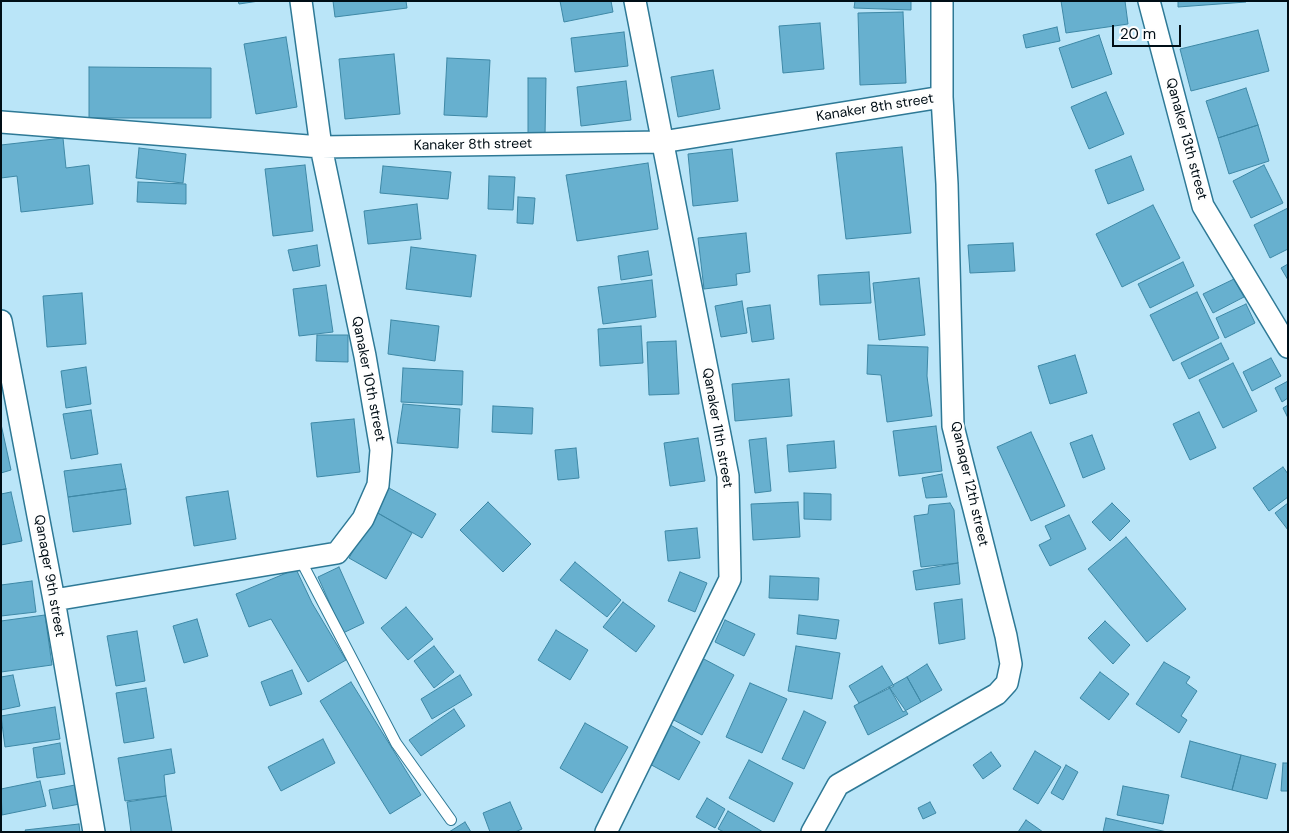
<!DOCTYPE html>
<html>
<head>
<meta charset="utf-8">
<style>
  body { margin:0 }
  #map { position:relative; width:1289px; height:833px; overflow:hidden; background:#bae5f8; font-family:"DM Sans",sans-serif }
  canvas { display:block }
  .frame { position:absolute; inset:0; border:2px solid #000e16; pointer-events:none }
  .scale { position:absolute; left:1112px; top:25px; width:69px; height:22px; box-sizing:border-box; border:2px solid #000e16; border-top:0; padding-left:6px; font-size:15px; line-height:18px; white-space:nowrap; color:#000e16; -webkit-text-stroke:4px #fefefe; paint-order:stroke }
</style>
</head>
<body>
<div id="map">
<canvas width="1289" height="833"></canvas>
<div class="frame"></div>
<div class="scale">20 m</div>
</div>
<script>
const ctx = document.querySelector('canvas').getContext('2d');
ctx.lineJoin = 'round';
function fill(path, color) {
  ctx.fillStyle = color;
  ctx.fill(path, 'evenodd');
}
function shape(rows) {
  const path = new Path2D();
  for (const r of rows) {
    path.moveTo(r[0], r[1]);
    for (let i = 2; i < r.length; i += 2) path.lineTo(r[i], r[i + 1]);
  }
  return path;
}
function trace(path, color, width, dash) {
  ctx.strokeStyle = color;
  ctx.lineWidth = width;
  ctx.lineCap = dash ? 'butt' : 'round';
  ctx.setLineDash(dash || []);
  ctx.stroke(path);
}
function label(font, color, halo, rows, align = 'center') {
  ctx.font = font + ' "DM Sans",sans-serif';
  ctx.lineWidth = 5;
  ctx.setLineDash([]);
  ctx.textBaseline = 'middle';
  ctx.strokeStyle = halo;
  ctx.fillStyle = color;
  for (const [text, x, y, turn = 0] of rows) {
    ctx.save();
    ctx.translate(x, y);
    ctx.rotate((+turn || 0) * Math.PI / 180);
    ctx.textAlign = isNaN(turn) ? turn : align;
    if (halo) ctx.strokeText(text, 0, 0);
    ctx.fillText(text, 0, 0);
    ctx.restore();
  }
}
const building = shape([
  [238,1,259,1,239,4,238,1],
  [333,1,406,1,407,8,335,17,333,1],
  [560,1,611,1,613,12,564,22,560,1],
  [855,1,911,1,911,10,854,8,855,1],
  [1061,1,1125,1,1128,24,1066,33,1061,1],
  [1178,1,1246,1,1246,2,1178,7,1178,1],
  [903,12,906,83,860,85,858,13,903,12],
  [820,23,824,69,783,73,779,26,820,23],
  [1057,27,1060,41,1026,48,1023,35,1057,27],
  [1258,30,1269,71,1191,91,1180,49,1258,30],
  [624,32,628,66,575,72,571,38,624,32],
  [1099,35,1112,74,1072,88,1059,48,1099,35],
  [286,37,297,107,256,114,244,44,286,37],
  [394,54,400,114,345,119,339,59,394,54],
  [447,58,490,60,487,117,444,115,447,58],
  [89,67,211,68,211,118,89,118,89,67],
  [713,70,720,109,678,117,671,77,713,70],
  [528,78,546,78,545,136,528,136,528,78],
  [626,81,631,120,581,126,577,87,626,81],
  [1246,88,1258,125,1218,138,1206,101,1246,88],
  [1106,92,1124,134,1089,149,1071,107,1106,92],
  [1258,125,1269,161,1229,174,1218,138,1258,125],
  [63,138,66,168,89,165,93,204,21,212,17,176,1,178,1,145,63,138],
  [902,147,911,233,846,239,836,153,902,147],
  [139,148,186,154,183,183,136,178,139,148],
  [732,149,738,201,693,206,688,154,732,149],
  [1131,156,1144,190,1108,204,1095,170,1131,156],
  [648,163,658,229,577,241,566,175,648,163],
  [305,165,313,231,273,236,265,169,305,165],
  [1264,165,1283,203,1251,218,1233,181,1264,165],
  [383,166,451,172,448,199,380,193,383,166],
  [489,176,515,177,513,210,488,209,489,176],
  [138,182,186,184,186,204,137,202,138,182],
  [518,197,535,198,533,224,517,223,518,197],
  [417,204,421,239,368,244,364,211,417,204],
  [1153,205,1180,258,1122,287,1096,234,1153,205],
  [1288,208,1288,249,1270,258,1254,225,1288,208],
  [746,233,750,272,736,274,737,285,704,289,698,238,746,233],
  [1013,243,1015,271,970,273,968,245,1013,243],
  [317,245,320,266,293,271,288,250,317,245],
  [411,247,476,255,471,297,406,289,411,247],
  [648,251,652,275,621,280,618,256,648,251],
  [1183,262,1194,286,1150,308,1138,284,1183,262],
  [1288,264,1288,280,1281,268,1288,264],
  [869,272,871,303,820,305,818,275,869,272],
  [919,278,925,335,879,340,873,283,919,278],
  [1234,279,1244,297,1213,313,1203,294,1234,279],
  [652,280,656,317,603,324,598,287,652,280],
  [326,285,333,332,299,336,293,289,326,285],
  [1197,292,1219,338,1173,361,1150,315,1197,292],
  [82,293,86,344,47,347,43,296,82,293],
  [742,301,747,333,721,337,715,306,742,301],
  [1246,304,1255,323,1225,338,1216,318,1246,304],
  [770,305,774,339,752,342,747,308,770,305],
  [391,320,439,326,435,361,388,354,391,320],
  [641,326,643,363,600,366,598,329,641,326],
  [317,335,348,335,348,362,316,361,317,335],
  [676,341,679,394,649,395,647,342,676,341],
  [1221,343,1229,359,1189,379,1181,363,1221,343],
  [868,345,928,347,927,376,932,416,887,422,881,375,867,374,868,345],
  [1075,355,1087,393,1050,404,1038,366,1075,355],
  [1271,358,1281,376,1252,391,1243,372,1271,358],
  [1233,363,1257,411,1223,428,1199,380,1233,363],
  [86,367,91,404,66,408,61,371,86,367],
  [403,368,463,371,462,405,401,402,403,368],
  [789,379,792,416,735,421,732,384,789,379],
  [1288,381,1288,398,1282,402,1275,388,1288,381],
  [403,404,460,409,458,448,397,443,403,404],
  [1288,405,1288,418,1283,408,1288,405],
  [493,406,533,408,532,434,492,432,493,406],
  [91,410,98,454,71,459,63,414,91,410],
  [1199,412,1216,448,1190,460,1173,424,1199,412],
  [354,419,360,472,317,477,311,423,354,419],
  [1,424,11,470,1,473,1,424],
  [936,426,942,471,899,476,893,431,936,426],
  [1031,432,1065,506,1031,521,997,447,1031,432],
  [1092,435,1105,469,1083,478,1070,443,1092,435],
  [698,438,705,481,670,486,664,443,698,438],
  [766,438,771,491,755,493,749,440,766,438],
  [834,441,836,468,789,472,787,445,834,441],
  [576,448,579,478,558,480,555,450,576,448],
  [121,464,126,489,68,497,64,471,121,464],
  [1283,467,1288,474,1288,497,1269,511,1253,488,1283,467],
  [942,474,947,497,926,498,922,478,942,474],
  [389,488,436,514,422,538,376,512,389,488],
  [126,489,131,524,73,532,68,497,126,489],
  [228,491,236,539,194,546,186,497,228,491],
  [11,492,22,541,1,545,1,494,11,492],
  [804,493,831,494,831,520,804,519,804,493],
  [488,502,531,544,503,572,460,530,488,502],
  [798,502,800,537,753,540,751,504,798,502],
  [950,503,954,510,958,563,921,567,914,516,928,514,929,505,950,503],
  [1112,503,1130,521,1110,541,1092,522,1112,503],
  [1288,503,1288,530,1275,513,1288,503],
  [376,512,412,533,386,579,349,558,376,512],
  [1069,515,1086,549,1050,566,1039,545,1051,539,1045,526,1069,515],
  [697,528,700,558,668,561,665,531,697,528],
  [1126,537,1186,609,1147,642,1088,569,1126,537],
  [575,562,621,600,607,617,560,580,575,562],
  [958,563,960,584,916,590,913,571,958,563],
  [339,567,364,623,343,633,318,577,339,567],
  [296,569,312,603,346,660,308,682,271,619,249,627,236,594,296,569],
  [680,572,707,583,695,612,668,601,680,572],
  [770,576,819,578,818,600,769,598,770,576],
  [32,581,36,612,1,616,1,585,32,581],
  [962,599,965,639,939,644,934,603,962,599],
  [623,602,655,626,636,652,603,627,623,602],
  [406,607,433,639,408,660,381,628,406,607],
  [45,615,52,665,1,672,1,621,45,615],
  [799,615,839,620,836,639,797,634,799,615],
  [197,619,208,656,184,663,173,626,197,619],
  [725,620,755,634,744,656,715,642,725,620],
  [1105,621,1130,645,1113,664,1088,638,1105,621],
  [556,630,588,650,570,680,538,660,556,630],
  [137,631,145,681,116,686,107,636,137,631],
  [434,646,454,672,434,688,414,661,434,646],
  [796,646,840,653,832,699,788,691,796,646],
  [702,658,734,675,702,735,670,718,702,658],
  [1164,662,1190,677,1186,683,1197,691,1181,716,1187,720,1179,733,1136,704,1164,662],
  [927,664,942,690,921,702,907,677,927,664],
  [882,666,894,686,859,703,849,686,882,666],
  [292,670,302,694,270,706,261,682,292,670],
  [1100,672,1129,694,1109,720,1080,698,1100,672],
  [13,675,20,706,1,710,1,677,13,675],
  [460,675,472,695,432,719,421,699,460,675],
  [907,677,921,702,903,712,889,687,907,677],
  [351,682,421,795,390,814,320,701,351,682],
  [750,683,787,699,762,753,726,737,750,683],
  [889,687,908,714,868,735,854,706,889,687],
  [146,688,154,738,124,743,116,693,146,688],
  [55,707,60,739,5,747,1,716,55,707],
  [454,709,465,726,421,756,409,740,454,709],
  [804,711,826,722,804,769,782,759,804,711],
  [585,723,628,747,602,793,560,768,585,723],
  [667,723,700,742,679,780,646,762,667,723],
  [323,739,335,763,281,791,268,767,323,739],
  [1190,741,1241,755,1232,790,1181,777,1190,741],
  [60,743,65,774,37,778,33,748,60,743],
  [171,749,175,773,164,775,166,796,125,801,118,758,171,749],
  [1035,751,1061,767,1038,804,1013,789,1035,751],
  [991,752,1001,766,983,779,973,765,991,752],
  [1241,755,1276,764,1267,799,1232,790,1241,755],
  [749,760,793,783,774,822,729,798,749,760],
  [1283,763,1288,763,1288,791,1281,791,1283,763],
  [1066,765,1078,772,1063,800,1051,793,1066,765],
  [40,781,46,806,2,815,1,789,40,781],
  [75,785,80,804,53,809,49,790,75,785],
  [1123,786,1169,795,1163,824,1117,815,1123,786],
  [166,796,172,832,131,832,127,802,166,796],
  [707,798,725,809,715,828,696,817,707,798],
  [510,802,522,829,515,832,490,832,483,813,510,802],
  [930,802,936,813,923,819,918,808,930,802],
  [728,811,763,832,724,832,718,829,728,811],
  [1106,818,1167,832,1103,832,1106,818],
  [1026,820,1043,832,1018,832,1026,820],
  [465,822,471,832,449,832,465,822],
  [79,824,80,832,26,832,25,830,79,824]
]);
const service = shape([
  [300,559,396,743,451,820]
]);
const minor = shape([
  [1149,1,1203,206,1288,347],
  [1,122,321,147,662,142,942,97],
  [1,321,54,600,94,832],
  [54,600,337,553,363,519,378,485,381,450,365,356,321,147,301,1],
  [606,832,730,579,728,476,635,1],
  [812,832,838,785,997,694,1007,683,1011,664,1006,636,953,426,947,184,942,97,942,1]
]);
const streetNames = [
  ["Kanaker 8th street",875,108,-9],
  ["Qanaker 13th street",1186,139,75],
  ["Kanaker 8th street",473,145,-1],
  ["Qanaker 10th street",368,379,79],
  ["Qanaker 11th street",717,428,80],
  ["Qanaqer 12th street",969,484,77],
  ["Qanaqer 9th street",49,576,80]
];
fill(building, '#67b0cf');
trace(building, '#3e88a6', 1);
trace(service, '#2e7996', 12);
trace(minor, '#2e7996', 24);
trace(service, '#fff', 10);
trace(minor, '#fff', 21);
label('14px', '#000e16', '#fefefe', streetNames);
</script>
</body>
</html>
